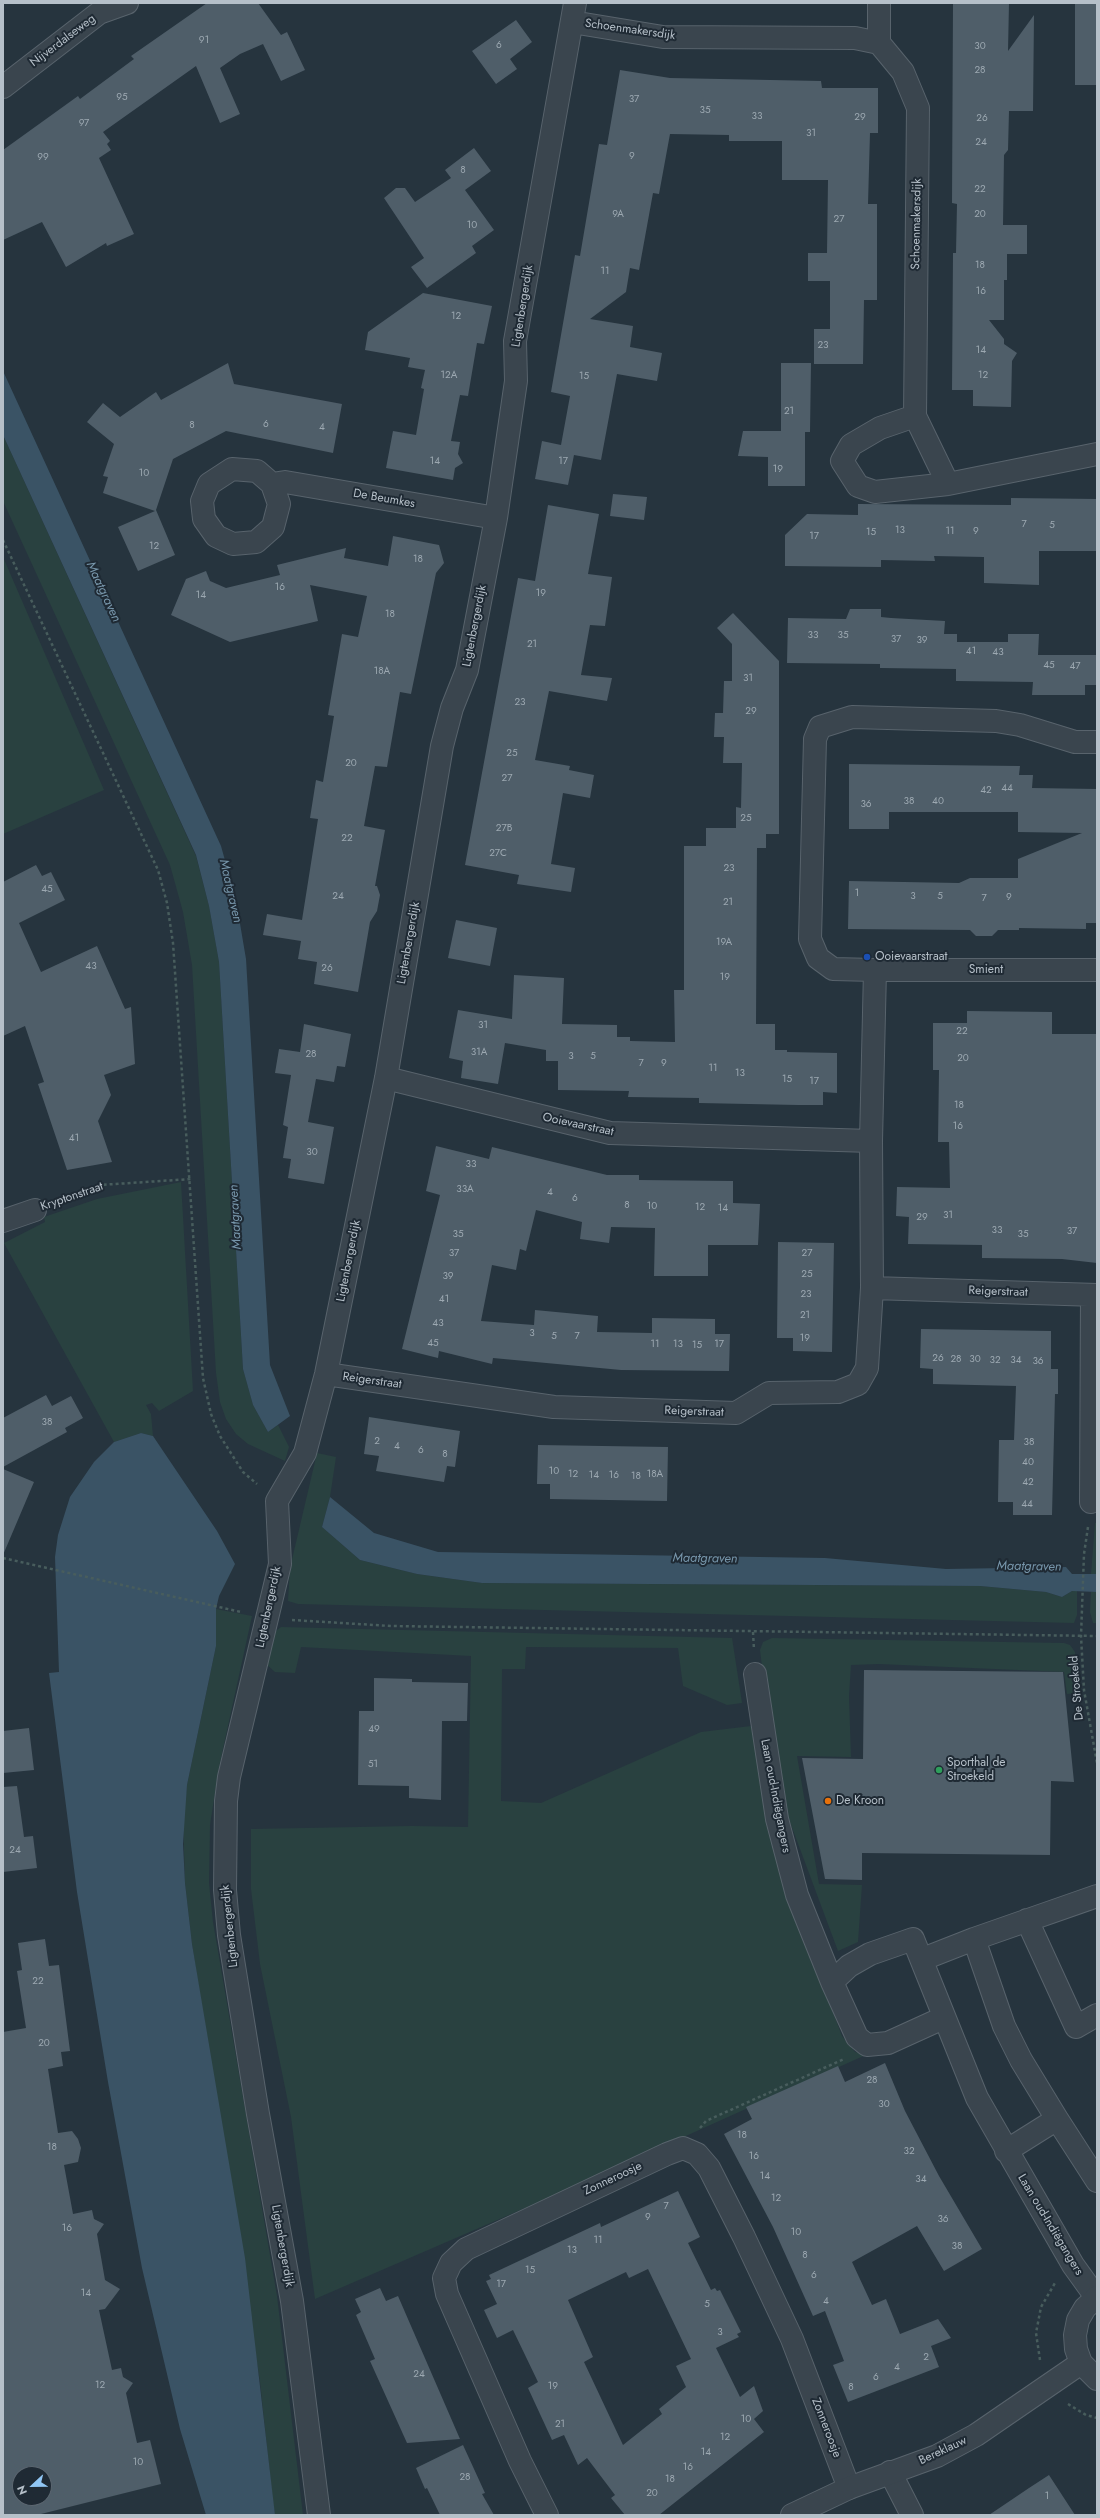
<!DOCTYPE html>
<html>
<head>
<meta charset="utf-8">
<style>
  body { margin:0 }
  #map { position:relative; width:1100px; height:2518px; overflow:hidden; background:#26343e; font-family:Jost,sans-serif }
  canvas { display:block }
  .frame { position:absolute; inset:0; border:4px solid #b6c0c9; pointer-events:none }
  .north { position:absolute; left:12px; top:2466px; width:40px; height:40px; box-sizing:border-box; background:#1f2a34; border:1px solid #5b6670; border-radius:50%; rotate:248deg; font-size:11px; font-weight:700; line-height:16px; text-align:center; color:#b6c0c9 }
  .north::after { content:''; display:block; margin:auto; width:14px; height:18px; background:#90c6f4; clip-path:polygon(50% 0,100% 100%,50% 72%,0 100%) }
</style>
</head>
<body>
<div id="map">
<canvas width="1100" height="2518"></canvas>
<div class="frame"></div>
<div class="north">N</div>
</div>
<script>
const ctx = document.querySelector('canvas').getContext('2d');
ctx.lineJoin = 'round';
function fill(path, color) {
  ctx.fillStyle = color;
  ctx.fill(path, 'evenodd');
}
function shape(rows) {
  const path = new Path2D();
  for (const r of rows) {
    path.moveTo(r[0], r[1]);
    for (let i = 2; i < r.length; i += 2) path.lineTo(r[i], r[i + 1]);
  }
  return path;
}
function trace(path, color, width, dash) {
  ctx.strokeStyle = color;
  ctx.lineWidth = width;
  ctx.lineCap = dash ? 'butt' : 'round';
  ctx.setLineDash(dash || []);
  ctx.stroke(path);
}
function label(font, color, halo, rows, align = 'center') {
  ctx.font = font + ' Jost,sans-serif';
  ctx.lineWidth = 4;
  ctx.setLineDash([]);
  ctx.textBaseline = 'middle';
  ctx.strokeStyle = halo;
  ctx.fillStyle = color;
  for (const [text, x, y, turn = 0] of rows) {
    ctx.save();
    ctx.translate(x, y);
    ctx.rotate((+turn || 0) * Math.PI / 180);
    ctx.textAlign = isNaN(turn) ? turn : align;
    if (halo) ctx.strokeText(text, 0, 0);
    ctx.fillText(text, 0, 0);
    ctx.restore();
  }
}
const green = shape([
  [3,435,196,856,209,906,219,962,243,1369,253,1405,268,1432,278,1425,289,1447,285,1461,248,1444,236,1434,226,1419,220,1402,216,1373,192,965,183,912,170,865,3,501],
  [3,557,104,790,3,834],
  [181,1182,193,1391,159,1411,152,1403,146,1405,151,1414,153,1436,141,1433,114,1442,4,1243,45,1222,44,1217,97,1199],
  [317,1453,336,1457,330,1497,322,1527,360,1560,417,1574,482,1583,980,1586,1046,1592,1062,1597,1072,1591,1077,1591,1077,1615,1074,1623,298,1604,288,1601,290,1568],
  [1095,1523,1097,1523,1097,1574,1091,1574],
  [1091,1592,1097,1592,1097,1623,1093,1623,1090,1612],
  [216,1609,252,1616,219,1767,210,1825,209,1883,213,1922,277,2296,303,2515,275,2515,273,2503,260,2382,192,1944,185,1883,183,1817,187,1785,216,1646],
  [281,1627,732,1638,742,1703,727,1705,683,1686,678,1648,526,1647,525,1669,502,1669,501,1801,541,1803,701,1732,751,1726,768,1821,783,1880,842,2036,855,2052,870,2053,555,2195,315,2299,291,2117,260,1964,251,1889,251,1829,412,1826,468,1827,471,1656,301,1647,295,1673,275,1672,265,1663,272,1634],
  [772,1638,1064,1643,1070,1645,1075,1652,1078,1693,1067,1694,1064,1672,879,1664,851,1665,849,1696,851,1757,797,1756,819,1884,862,1885,858,1942,838,1951,784,1806,764,1684,760,1650,763,1642]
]);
const water = shape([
  [3,371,221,846,236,900,246,959,270,1365,290,1416,268,1432,253,1405,243,1369,219,962,209,906,196,855,3,435],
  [141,1433,153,1436,217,1531,235,1564,219,1596,216,1609,216,1646,187,1785,183,1844,185,1883,192,1944,245,2258,275,2515,206,2515,180,2429,142,2268,108,2082,77,1892,49,1673,59,1672,55,1557,58,1535,70,1497,94,1462,114,1442],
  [330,1497,374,1533,438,1552,825,1558,946,1569,1066,1567,1072,1574,1097,1574,1097,1592,1072,1591,1062,1597,1046,1592,980,1586,482,1583,417,1574,360,1560,322,1527]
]);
const building = shape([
  [207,3,258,3,281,35,287,32,305,70,281,81,263,44,240,54,220,68,240,114,220,123,196,66,103,132,110,141,107,144,111,150,99,158,134,234,107,246,106,243,66,267,42,222,3,240,3,150,78,96,80,99,134,59,131,56],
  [953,3,1009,3,1008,51,1034,15,1033,111,1009,111,1008,150,1004,155,1003,225,1027,225,1027,254,1007,254,1007,280,1004,280,1004,320,989,320,1004,339,1004,344,1017,353,1012,361,1011,407,973,406,973,390,952,390,953,253,956,253,957,204,952,203],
  [1075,3,1097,3,1097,85,1075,85],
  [516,20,532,42,510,59,517,69,496,84,472,51],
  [620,70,670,78,821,81,822,88,878,88,878,133,870,133,868,204,877,204,877,300,864,300,863,364,814,364,814,329,830,329,830,281,808,281,808,253,827,253,828,180,782,180,782,141,729,141,729,135,670,134,659,194,653,193,639,270,630,268,626,292,590,319,633,326,630,347,662,353,657,381,617,374,601,460,574,455,568,485,535,479,542,441,561,445,570,396,551,392,575,255,580,256,599,144,607,145],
  [474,148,491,171,465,190,494,230,472,246,476,253,427,288,411,267,424,258,384,198,396,188,405,188,415,202,451,178,445,170],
  [423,293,492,306,484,344,477,343,468,396,460,395,451,441,460,442,458,454,463,463,455,468,453,480,386,468,393,431,416,435,424,389,421,388,425,370,408,367,410,358,365,350,368,332],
  [228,363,234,384,342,404,333,453,226,431,173,459,156,510,175,555,138,571,118,527,155,511,103,493,108,477,103,476,114,444,87,422,103,403,120,417,156,392,161,400],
  [781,363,811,363,810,432,805,432,805,486,768,486,768,457,738,456,743,431,781,431],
  [613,494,647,497,644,520,610,516],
  [1011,498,1097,499,1097,551,1039,551,1039,585,984,583,984,557,934,556,935,561,881,560,881,567,785,566,785,535,807,514,858,515,858,504,1011,505],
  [548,505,599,514,588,574,612,577,605,626,590,625,581,675,612,678,607,701,549,691,535,760,570,766,569,770,594,775,590,798,563,793,551,864,575,868,571,892,517,884,519,875,465,865,518,578,535,581],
  [393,536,439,545,444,563,436,573,411,694,400,692,387,767,375,766,364,826,385,830,375,886,377,886,380,895,377,911,370,922,358,992,314,984,317,962,298,959,301,941,263,935,267,914,302,920,318,819,310,818,316,780,323,782,334,716,328,715,342,634,358,637,367,596,310,585,318,621,230,642,171,615,186,579,206,571,210,581,226,588,280,575,277,565,346,548,344,558,388,566],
  [850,609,881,609,881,617,891,618,945,621,944,634,957,634,957,642,1008,642,1008,634,1039,634,1038,655,1097,655,1097,685,1085,685,1085,695,1032,695,1033,682,956,681,956,669,880,668,880,664,787,663,788,618,846,619],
  [733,613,779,661,779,834,766,834,766,848,757,848,756,1024,775,1024,775,1050,787,1050,787,1052,837,1053,837,1093,823,1092,823,1105,798,1105,699,1103,699,1098,628,1097,629,1091,558,1090,558,1061,546,1061,546,1050,505,1043,498,1084,461,1078,463,1061,449,1058,458,1010,512,1019,514,975,564,978,562,1024,617,1025,617,1037,630,1037,630,1041,675,1042,674,990,684,990,684,846,706,846,706,828,736,828,736,807,741,808,742,763,723,763,724,737,714,737,715,713,723,713,724,681,732,681,732,644,717,628],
  [849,764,1020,766,1019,775,1033,775,1032,788,1097,789,1097,923,1086,923,1086,929,1019,928,1019,930,998,930,992,936,976,936,970,930,848,929,849,881,959,883,970,878,1018,878,1018,859,1082,833,1018,832,1018,812,889,812,889,829,849,829],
  [36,865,42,876,51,872,65,900,19,923,41,972,97,946,125,1009,131,1007,135,1064,104,1075,111,1095,98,1121,112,1162,67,1170,38,1084,44,1082,25,1026,3,1036,3,882],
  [456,920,497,928,490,966,448,958],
  [967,1011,1052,1012,1052,1034,1097,1034,1097,1263,1062,1259,982,1258,982,1245,908,1244,909,1217,896,1216,897,1187,950,1188,949,1142,938,1142,939,1070,933,1070,933,1023,967,1023],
  [304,1024,351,1034,345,1067,337,1066,334,1082,316,1079,308,1122,334,1127,324,1184,288,1178,291,1159,283,1158,288,1127,283,1125,291,1075,275,1073,279,1049,300,1052],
  [436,1146,489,1159,492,1147,607,1175,639,1175,639,1180,733,1181,733,1203,760,1204,758,1245,708,1245,708,1276,654,1276,655,1228,611,1227,609,1243,580,1239,582,1222,536,1210,526,1251,520,1249,516,1270,492,1265,481,1321,534,1325,535,1310,598,1316,597,1332,652,1333,652,1318,715,1319,715,1334,730,1334,729,1371,621,1370,493,1358,492,1364,439,1351,438,1358,402,1349,440,1195,426,1191],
  [778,1242,834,1243,832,1352,793,1351,793,1338,777,1338],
  [921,1329,1051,1331,1051,1369,1058,1369,1058,1394,1055,1394,1052,1515,1013,1515,1013,1502,998,1502,999,1440,1014,1440,1016,1386,933,1384,933,1369,920,1368],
  [46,1395,52,1406,71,1396,83,1418,65,1428,67,1432,3,1467,3,1418],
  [369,1417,460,1431,455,1467,447,1466,444,1482,376,1471,379,1456,364,1454],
  [538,1445,668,1447,667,1501,550,1499,550,1484,537,1484],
  [3,1469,34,1482,3,1555],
  [864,1670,1063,1672,1074,1782,1051,1781,1050,1855,862,1853,862,1880,825,1879,802,1758,863,1759],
  [374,1678,412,1679,412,1682,468,1683,467,1721,442,1721,441,1800,409,1798,409,1786,358,1785,359,1711,374,1711],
  [29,1728,34,1770,3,1773,3,1731],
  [17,1786,24,1837,33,1836,37,1868,3,1872,3,1787],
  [45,1939,49,1966,59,1965,70,2051,61,2052,63,2066,48,2069,58,2133,72,2131,78,2139,81,2148,78,2162,64,2165,73,2214,92,2210,94,2219,104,2224,97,2234,105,2280,120,2289,105,2309,99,2310,112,2370,121,2368,123,2377,133,2383,126,2393,137,2443,150,2440,161,2484,37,2515,3,2515,3,2032,26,2028,17,1971,22,1970,18,1943],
  [20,2474,44,2474,44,2498,20,2498],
  [885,2063,905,2111,939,2176,982,2249,944,2271,917,2226,852,2262,872,2305,886,2299,900,2334,938,2319,951,2338,931,2346,939,2367,848,2402,833,2365,844,2361,825,2311,813,2316,773,2227,724,2134,752,2119,746,2107,800,2083,838,2066,845,2082],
  [678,2191,700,2237,688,2243,711,2290,715,2288,717,2291,720,2290,741,2332,737,2334,739,2337,716,2348,740,2397,754,2386,763,2411,754,2419,764,2432,659,2515,625,2515,611,2498,615,2495,587,2458,578,2465,564,2435,552,2440,528,2388,538,2382,513,2330,497,2338,484,2310,497,2304,486,2281,491,2279,489,2275,600,2223,601,2227],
  [648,2269,691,2359,676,2366,686,2387,659,2409,662,2414,623,2445,584,2362,593,2357,568,2300,626,2272,629,2278],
  [380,2288,386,2301,398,2296,460,2439,407,2443,370,2361,375,2359,356,2315,361,2312,355,2299],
  [463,2445,485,2493,482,2494,494,2515,440,2515,427,2488,425,2489,416,2468],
  [1049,2475,1075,2515,989,2515,1029,2488]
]);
const path = shape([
  [3,540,158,870,167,903,173,943,203,1378,211,1414,220,1436,243,1472,257,1484],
  [59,1202,100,1185,191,1179],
  [1088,1527,1084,1554,1081,1636,1084,1690,1097,1763],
  [3,1558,241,1612],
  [292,1620,391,1626,1097,1636],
  [753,1632,754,1650],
  [700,2128,706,2121,844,2059],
  [1040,2360,1036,2333,1041,2307,1055,2283],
  [1068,2404,1086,2415,1097,2418]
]);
const minor = shape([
  [572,22,663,37,855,38,879,43,903,72,918,108,915,416,948,484],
  [879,43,879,3],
  [3,87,99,13,127,3],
  [915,416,880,428,851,445,842,461,858,486,875,492,948,484,1097,454],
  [272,484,257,471,232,469,209,484,202,501,204,519,216,536,233,544,256,542,273,527,279,504,272,484,285,482,496,518],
  [875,970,1097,970],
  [386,1078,610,1133,871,1141],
  [3,1221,35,1210],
  [872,1288,871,1141,875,970,833,969,818,958,810,939,815,739,820,727,852,717,996,721,1020,725,1075,742,1097,742],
  [326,1374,554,1407,736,1413,769,1393,838,1392,858,1384,867,1368,872,1288,1097,1295],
  [1091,1502,1092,1295],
  [755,1674,777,1819,797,1895,832,1982],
  [1027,1920,1076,2027,1097,2015],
  [974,1939,1097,1896],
  [923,1959,974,1939,1004,2026,1021,2060,1057,2119,1006,2151],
  [943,2018,888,2043,867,2045,857,2037,832,1982,849,1966,870,1954,913,1939,977,2098,1073,2265,1096,2297],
  [1057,2119,1097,2181],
  [890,2472,912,2515],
  [319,2515,292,2301,258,2114,229,1935,225,1890,226,1801,229,1777,280,1564,277,1501,305,1453,326,1374,386,1078,442,746,452,708,467,670,496,518,516,381,515,341,575,3],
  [547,2515,520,2461,447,2294,444,2278,451,2263,466,2249,667,2154,683,2148,697,2154,709,2168,744,2237,792,2339,849,2488]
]);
const tertiary = shape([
  [1097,2297,1085,2308,1078,2320,1075,2335,1076,2349,1081,2363,1097,2379],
  [792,2515,849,2488,937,2456,976,2435,1081,2363]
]);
const markers = [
  [867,957,4,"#1a4fb4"],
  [939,1770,4,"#2e9e5b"],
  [828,1801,4,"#e8710a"]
];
const numberNames = [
  ["91",204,41],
  ["6",499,46],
  ["30",980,47],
  ["28",980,71],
  ["95",122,98],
  ["37",634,100],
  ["35",705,111],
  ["33",757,117],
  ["29",860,118],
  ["26",982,119],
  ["97",84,124],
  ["31",811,134],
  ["24",981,143],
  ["9",632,157],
  ["99",43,158],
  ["8",463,171],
  ["22",980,190],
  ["9A",618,215],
  ["20",980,215],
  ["27",839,220],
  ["10",472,226],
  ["18",980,266],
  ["11",605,272],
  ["16",981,292],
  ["12",456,317],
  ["23",823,346],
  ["14",981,351],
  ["12A",449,376],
  ["12",983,376],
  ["15",584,377],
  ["21",789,412],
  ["6",266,425],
  ["8",192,426],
  ["4",322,428],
  ["14",435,462],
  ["17",563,462],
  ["19",778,470],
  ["10",144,474],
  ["7",1024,525],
  ["5",1052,526],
  ["13",900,531],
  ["11",950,532],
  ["9",976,532],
  ["15",871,533],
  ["17",814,537],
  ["12",154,547],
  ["18",418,560],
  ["16",280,588],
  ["19",541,594],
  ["14",201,596],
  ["18",390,615],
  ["33",813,636],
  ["35",843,636],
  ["37",896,640],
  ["39",922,641],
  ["21",532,645],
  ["41",971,652],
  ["43",998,653],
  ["45",1049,666],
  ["47",1075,667],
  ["18A",382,672],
  ["31",748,679],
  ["23",520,703],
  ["29",751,712],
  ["25",512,754],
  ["20",351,764],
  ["27",507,779],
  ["44",1007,789],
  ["42",986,791],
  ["38",909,802],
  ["40",938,802],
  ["36",866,805],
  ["25",746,819],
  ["27B",504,829],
  ["22",347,839],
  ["27C",498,854],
  ["23",729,869],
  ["45",47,890],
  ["1",857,894],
  ["24",338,897],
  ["3",913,897],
  ["5",940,897],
  ["9",1009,898],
  ["7",984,899],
  ["21",728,903],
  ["19A",724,943],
  ["43",91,967],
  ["26",327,969],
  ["19",725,978],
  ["31",483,1026],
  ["22",962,1032],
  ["31A",479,1053],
  ["28",311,1055],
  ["3",571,1057],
  ["5",593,1057],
  ["20",963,1059],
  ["7",641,1064],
  ["9",664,1064],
  ["11",713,1069],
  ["13",740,1074],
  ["15",787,1080],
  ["17",814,1082],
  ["18",959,1106],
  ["16",958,1127],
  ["41",74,1139],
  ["30",312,1153],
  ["33",471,1165],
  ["33A",465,1190],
  ["4",550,1193],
  ["6",575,1199],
  ["8",627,1206],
  ["10",652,1207],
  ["12",700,1208],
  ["14",723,1209],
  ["31",948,1216],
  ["29",922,1218],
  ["33",997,1231],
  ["37",1072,1232],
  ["35",458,1235],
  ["35",1023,1235],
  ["37",454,1254],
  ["27",807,1254],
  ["25",807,1275],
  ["39",448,1277],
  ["23",806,1295],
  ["41",444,1300],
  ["21",805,1316],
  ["43",438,1324],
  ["3",532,1334],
  ["5",554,1337],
  ["7",577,1337],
  ["19",805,1339],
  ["45",433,1344],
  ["11",655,1345],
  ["13",678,1345],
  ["17",719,1345],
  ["15",697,1346],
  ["26",938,1359],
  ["28",956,1360],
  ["30",975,1360],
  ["32",995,1361],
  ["34",1016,1361],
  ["36",1038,1362],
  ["38",47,1423],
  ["2",377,1442],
  ["38",1029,1443],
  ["4",397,1447],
  ["6",421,1451],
  ["8",445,1455],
  ["40",1028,1463],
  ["10",554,1472],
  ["12",573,1475],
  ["18A",655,1475],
  ["14",594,1476],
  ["16",614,1476],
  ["18",636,1477],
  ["42",1028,1483],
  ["44",1027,1505],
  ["49",374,1730],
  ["51",373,1765],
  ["24",15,1851],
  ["22",38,1982],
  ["20",44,2044],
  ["28",872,2081],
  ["30",884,2105],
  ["18",742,2136],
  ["18",52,2148],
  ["32",909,2152],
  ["16",754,2157],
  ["14",765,2177],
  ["34",921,2180],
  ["12",776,2199],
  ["7",666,2207],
  ["9",648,2218],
  ["36",943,2220],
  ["16",67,2229],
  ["10",796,2233],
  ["11",598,2241],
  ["38",957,2247],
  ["13",572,2251],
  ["8",805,2256],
  ["15",530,2271],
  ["6",814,2276],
  ["17",501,2285],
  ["14",86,2294],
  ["4",826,2302],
  ["5",707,2305],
  ["3",720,2333],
  ["2",926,2358],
  ["4",897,2368],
  ["24",419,2375],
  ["6",876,2378],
  ["12",100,2386],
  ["19",553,2387],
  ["8",851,2388],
  ["10",746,2420],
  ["21",560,2425],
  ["12",725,2438],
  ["14",706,2453],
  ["10",138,2463],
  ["16",688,2468],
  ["28",465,2478],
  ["18",670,2480],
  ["20",652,2494],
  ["1",1047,2497]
];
const streetNames = [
  ["Schoenmakersdijk",630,30,8],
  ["Nijverdalseweg",63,41,-37],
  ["Schoenmakersdijk",917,224,-89],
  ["Ligtenbergerdijk",523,306,-81],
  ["De Beumkes",384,499,10],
  ["Ligtenbergerdijk",475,626,-79],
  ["Ligtenbergerdijk",409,943,-80],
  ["Smient",986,970],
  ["Ooievaarstraat",578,1125,12],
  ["Kryptonstraat",72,1197,-19],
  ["Ligtenbergerdijk",349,1261,-79],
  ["Reigerstraat",998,1292,2],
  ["Reigerstraat",372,1381,8],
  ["Reigerstraat",694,1412,2],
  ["Ligtenbergerdijk",269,1607,-78],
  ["De Stroekeld",1077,1688,-95],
  ["Laan oud-Indiëgangers",775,1796,79],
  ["Ligtenbergerdijk",230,1926,-96],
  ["Zonneroosje",613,2179,-25],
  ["Laan oud-Indiëgangers",1050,2225,59],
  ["Ligtenbergerdijk",282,2246,80],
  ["Zonneroosje",826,2428,69],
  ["Bereklauw",943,2451,-25]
];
const poiNames = [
  ["Ooievaarstraat",875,957],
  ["Sporthal de",947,1763],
  ["Stroekeld",947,1777],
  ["De Kroon",836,1801]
];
const waterNames = [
  ["Maatgraven",103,592,65],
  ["Maatgraven",230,891,77],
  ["Maatgraven",236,1217,-93],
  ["Maatgraven",705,1559,1],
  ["Maatgraven",1029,1567,1]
];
fill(green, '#294140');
fill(water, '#3a5365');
fill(building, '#4f5e69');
trace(minor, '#58636c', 24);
trace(tertiary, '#58636c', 24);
trace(path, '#485d5d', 2.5, [3, 3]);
trace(minor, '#3a454e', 22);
trace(tertiary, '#3a454e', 22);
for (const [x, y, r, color] of markers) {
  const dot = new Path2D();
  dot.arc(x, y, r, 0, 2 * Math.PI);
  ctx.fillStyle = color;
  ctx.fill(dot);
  trace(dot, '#1f2a34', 1.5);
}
label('10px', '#9ca8b1', null, numberNames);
label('12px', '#b6c0c9', '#1f2a34', streetNames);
label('12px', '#b6c0c9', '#1f2a34', poiNames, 'left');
label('italic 13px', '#7796ab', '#1f2a34', waterNames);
</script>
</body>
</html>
